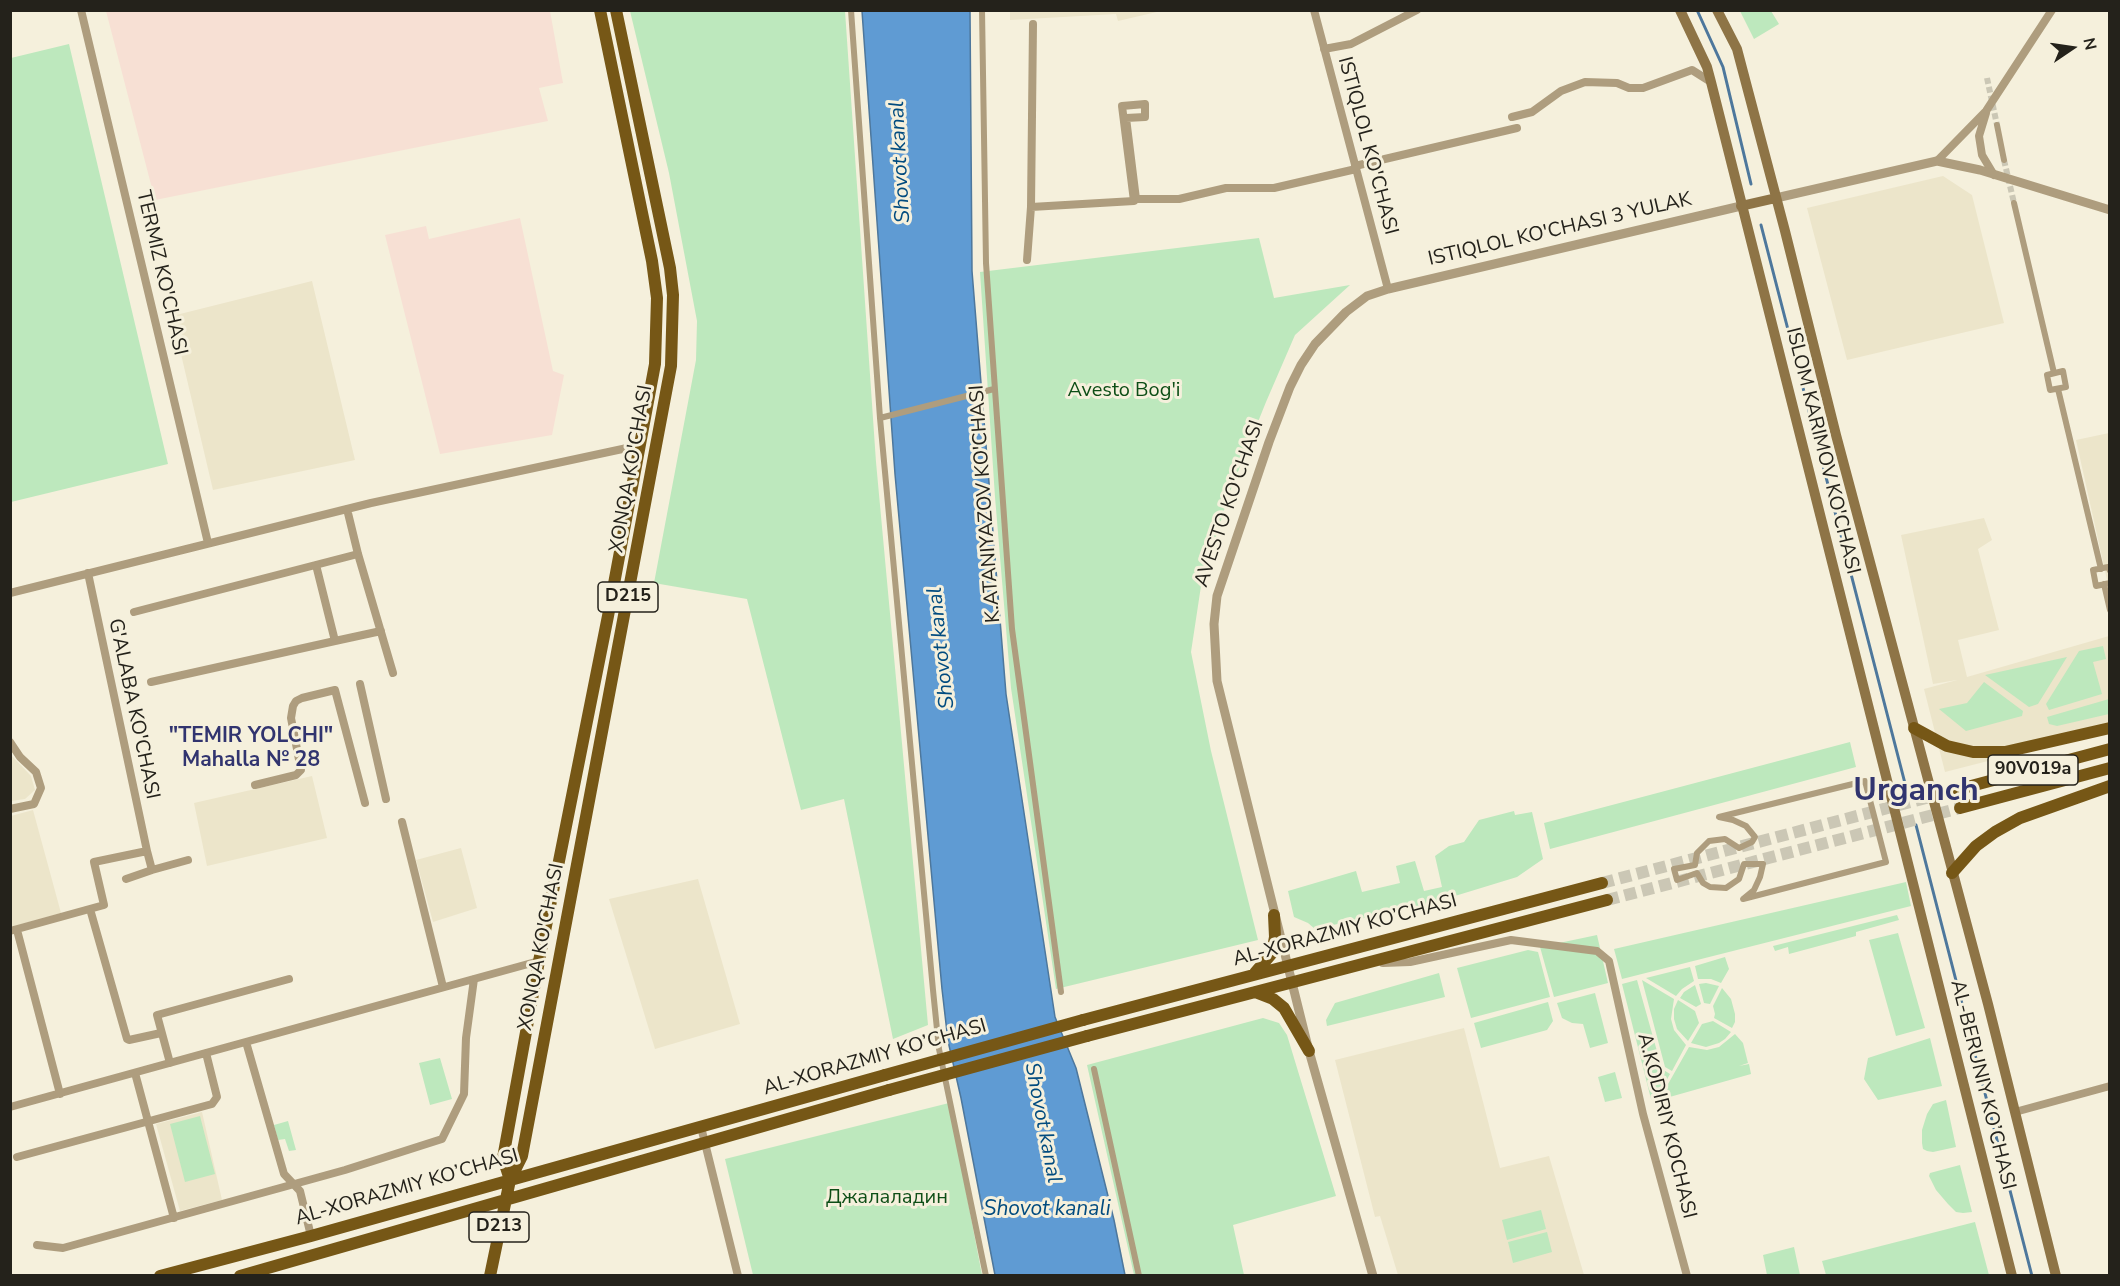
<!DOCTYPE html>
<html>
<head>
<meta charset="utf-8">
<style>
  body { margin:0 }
  #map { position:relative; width:2120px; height:1286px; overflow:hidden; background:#f5f0dc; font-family:"Nunito Sans",sans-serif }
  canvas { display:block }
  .frame { position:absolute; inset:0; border:12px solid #24221b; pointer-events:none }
  .north { position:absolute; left:2042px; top:18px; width:60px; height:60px; -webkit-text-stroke:4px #f5f0dc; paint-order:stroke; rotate:77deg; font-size:16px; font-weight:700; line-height:24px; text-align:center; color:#24221b }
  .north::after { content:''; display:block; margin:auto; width:21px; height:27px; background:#24221b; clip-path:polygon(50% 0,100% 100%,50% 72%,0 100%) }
</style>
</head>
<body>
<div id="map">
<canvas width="2120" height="1286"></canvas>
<div class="frame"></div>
<div class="north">N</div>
</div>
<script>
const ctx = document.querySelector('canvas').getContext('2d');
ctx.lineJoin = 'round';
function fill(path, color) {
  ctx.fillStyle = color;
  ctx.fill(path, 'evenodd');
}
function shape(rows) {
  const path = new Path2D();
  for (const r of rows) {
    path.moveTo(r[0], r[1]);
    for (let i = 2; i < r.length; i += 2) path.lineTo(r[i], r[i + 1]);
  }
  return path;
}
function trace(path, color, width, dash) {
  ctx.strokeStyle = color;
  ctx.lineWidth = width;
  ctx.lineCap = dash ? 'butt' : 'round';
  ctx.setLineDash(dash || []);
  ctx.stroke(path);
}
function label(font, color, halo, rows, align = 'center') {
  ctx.font = font + ' "Nunito Sans",sans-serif';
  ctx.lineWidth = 6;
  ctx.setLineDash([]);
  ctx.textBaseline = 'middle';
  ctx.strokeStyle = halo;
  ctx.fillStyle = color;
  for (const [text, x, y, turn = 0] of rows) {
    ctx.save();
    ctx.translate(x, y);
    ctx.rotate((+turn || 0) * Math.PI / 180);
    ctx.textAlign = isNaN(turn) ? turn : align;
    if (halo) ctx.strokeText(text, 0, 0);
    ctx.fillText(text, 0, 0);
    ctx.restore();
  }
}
const built = shape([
  [1010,11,1010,10,1161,11,1118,21,1116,14,1010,20],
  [1943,176,1972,195,2004,323,1847,360,1807,208],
  [312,281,355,460,213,490,172,316],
  [2109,433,2109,589,2076,440],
  [1984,518,1992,540,1978,549,1999,630,1958,640,1967,677,2109,636,2109,730,1945,772,1924,689,1957,680,1933,684,1901,535],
  [11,755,31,776,35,790,25,799,11,801],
  [312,776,327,838,207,866,194,803],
  [33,810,61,913,11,927,11,816],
  [461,848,477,908,433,922,416,860],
  [698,879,740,1024,655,1049,609,899],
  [1464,1028,1500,1168,1549,1156,1584,1275,1398,1275,1380,1216,1375,1217,1335,1060],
  [202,1112,222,1200,180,1211,156,1124]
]);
const industrial = shape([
  [106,11,550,11,563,83,539,88,548,121,155,200],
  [520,218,553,371,564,375,552,435,440,454,385,235,426,226,429,239]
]);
const green = shape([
  [630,11,845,11,876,462,928,1025,893,1039,844,799,801,810,747,599,654,583,696,360,697,321,669,173],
  [1740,11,1771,11,1779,24,1754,39],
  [69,44,168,464,11,502,11,58],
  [1259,238,1274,298,1350,285,1295,335,1266,402,1229,494,1201,586,1191,652,1211,751,1258,940,1056,989,1011,688,995,497,980,272],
  [2103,646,2106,659,2093,662,2102,694,2049,710,2046,704,2079,651],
  [2067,657,2038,704,2029,707,1985,675],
  [1984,682,2023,711,2022,716,1966,731,1939,709,1967,703],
  [2109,699,2109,714,2057,726,2049,724,2047,717],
  [1850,742,1856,767,1550,849,1544,823],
  [1514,811,1515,815,1532,812,1543,859,1517,877,1432,903,1315,929,1308,923,1294,917,1288,891,1356,871,1362,892,1400,883,1396,866,1415,861,1424,891,1442,887,1435,856,1449,846,1464,842,1479,820],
  [1906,882,1911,906,1622,979,1614,949],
  [1897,915,1899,920,1856,932,1856,936,1789,954,1788,947,1775,951,1773,946],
  [1898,933,1925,1028,1896,1036,1869,940],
  [1597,935,1608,983,1554,997,1540,947],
  [1528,950,1538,952,1550,997,1471,1018,1457,968],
  [1725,957,1729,969,1721,983,1711,979,1698,979,1695,966],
  [1690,967,1694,981,1682,989,1676,996,1646,978],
  [1439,973,1445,997,1327,1026,1326,1020,1335,1003],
  [1637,980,1662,1069,1670,1074,1655,1101,1651,1099,1622,984],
  [1642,980,1674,999,1671,1019,1674,1030,1686,1045,1672,1071,1665,1067],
  [1706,983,1719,986,1710,1004,1704,1003,1699,984],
  [1695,985,1701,1004,1696,1007,1680,998,1684,992],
  [1722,988,1731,999,1735,1014,1735,1022,1732,1028,1714,1018,1715,1014,1713,1006],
  [1595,993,1608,1043,1590,1048,1583,1024,1572,1023,1562,1018,1557,1003],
  [1678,1000,1695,1011,1699,1023,1688,1041,1677,1029,1674,1019,1674,1009],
  [1548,1002,1553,1021,1547,1030,1481,1048,1474,1023],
  [1263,1018,1279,1023,1287,1035,1336,1196,1233,1225,1244,1275,1134,1275,1087,1065],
  [1713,1021,1731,1032,1725,1039,1719,1043,1706,1047,1691,1043,1702,1024],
  [1735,1034,1743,1043,1748,1063,1739,1066,1749,1064,1751,1074,1659,1100,1689,1047,1707,1050,1719,1047],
  [1930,1038,1942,1086,1878,1100,1864,1079,1868,1058],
  [440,1058,452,1099,430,1105,419,1063],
  [1615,1072,1622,1098,1605,1102,1598,1077],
  [1946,1100,1956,1147,1933,1152,1927,1151,1923,1149,1922,1143,1922,1130,1927,1114,1933,1104],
  [949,1103,982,1275,753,1275,725,1159],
  [200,1116,215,1174,185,1182,170,1124],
  [288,1121,296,1150,289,1151,285,1139,278,1140,274,1125],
  [1960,1165,1972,1212,1963,1213,1956,1212,1948,1204,1936,1190,1929,1176,1930,1173],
  [1541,1210,1546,1229,1507,1240,1502,1220],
  [1975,1222,1989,1275,1826,1275,1822,1261],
  [1547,1232,1552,1252,1513,1263,1508,1242],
  [1794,1247,1800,1275,1767,1275,1763,1255]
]);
const water = shape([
  [862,11,970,11,972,271,1006,694,1055,1017,1076,1068,1114,1220,1125,1275,995,1275,961,1098,948,1041,942,989,895,474,862,11]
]);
const stream = shape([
  [1697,10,1723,67,1751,184],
  [1761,225,1908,795],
  [1916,825,2032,1276]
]);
const pedestrianTunnel = shape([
  [1987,78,1997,125],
  [2004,160,2014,203]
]);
const primaryTunnel = shape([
  [1602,883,1956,790],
  [1607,900,1960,808]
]);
const pedestrian = shape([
  [851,10,880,418,933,990,939,1049,986,1276],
  [982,10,986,263,1012,629,1061,992],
  [1997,125,2004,160],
  [2014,203,2054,373],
  [2063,371,2066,387,2050,390,2047,375,2063,371],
  [2058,389,2101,569],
  [880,418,994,389],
  [2110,571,2108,567,2093,570,2096,586,2110,583],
  [2104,584,2110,610],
  [1865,781,1886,862,1743,899,1754,890,1760,877,1763,864,1744,864,1739,879,1726,888,1710,887,1703,883,1697,873,1677,880,1674,869,1695,865,1697,853,1709,841,1725,839,1739,848,1752,842,1755,837,1746,826,1733,820,1719,817,1865,781],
  [1094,1069,1139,1276]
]);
const minor = shape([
  [81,10,208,543],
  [1314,10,1388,289],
  [1324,49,1351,44,1417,10],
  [1986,113,1979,136,1982,155,1994,175],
  [1512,117,1532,112,1561,91,1585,82,1617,83,1629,88,1643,88,1692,70,1711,82],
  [1937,161,1986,111,2052,10],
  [1355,166,1517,128],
  [1031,207,1134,201,1122,106,1145,104,1145,117,1126,118,1136,199,1179,199,1226,188,1274,188,1356,169],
  [1027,260,1031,207,1033,24],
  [347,509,358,554,393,673],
  [10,593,371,503,641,445],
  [134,612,358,554],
  [335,641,381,631],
  [151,682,335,641,316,565],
  [360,684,386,799],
  [10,742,20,757,36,772,41,788,34,804,10,809],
  [255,785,296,775,301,770,291,718,293,706,296,701,302,698,335,690,365,803],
  [402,822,443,987],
  [147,851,152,870,188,860],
  [126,879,152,870],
  [90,909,127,1039,129,1040,161,1033],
  [17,930,60,1094],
  [10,931,104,905,94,862,147,851,88,573],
  [1383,963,1410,962,1511,940,1597,951,1609,961,1643,1114,1687,1276],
  [246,1042,284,1174,300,1191,311,1236],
  [170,1063,157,1015,289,979],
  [135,1073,174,1218],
  [10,1107,539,961],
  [2015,1112,2110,1086],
  [701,1127,738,1276],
  [17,1157,212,1104,217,1097,206,1053],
  [37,1245,63,1248,345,1170,442,1139,464,1094,466,1038,474,979]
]);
const tertiary = shape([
  [1776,198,1937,161,1980,170,2110,210],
  [1373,1276,1309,1051,1217,681,1214,624,1217,596,1269,442,1290,387,1301,365,1315,344,1346,312,1367,296,1388,289,1741,206]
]);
const secondary = shape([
  [1680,10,1707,67,1711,82,2012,1276],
  [1717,10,1737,49,1785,231,1836,435,1988,1004,2056,1276],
  [1741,206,1776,198]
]);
const primary = shape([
  [1914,728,1947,746,1973,752,2005,752,2110,728],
  [1956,790,2110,749],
  [1960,808,2110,768],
  [1952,873,1976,846,1995,832,2020,818,2110,786],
  [1255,973,1272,953,1275,937,1274,915],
  [1255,992,1273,999,1284,1008,1309,1051],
  [1083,1020,1602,883],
  [1087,1036,1607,900],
  [510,1180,503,1158,539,961,608,616,655,364,657,298,652,261,600,10],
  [160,1276,311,1236,885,1075],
  [240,1276,889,1090],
  [490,1276,510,1180,522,1156,671,366,673,295,670,268,616,10]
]);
const primaryBridge = shape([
  [885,1075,1083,1020],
  [889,1090,1087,1036]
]);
const shields = [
  [628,597,60],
  [2033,770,90],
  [499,1227,60]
];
const shieldNames = [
  ["D215",628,597],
  ["90V019a",2033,770],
  ["D213",499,1227]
];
const streetNames = [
  ["ISTIQLOL KO'CHASI",1367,146,75],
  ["ISTIQLOL KO'CHASI 3 YULAK",1560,230,-13],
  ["TERMIZ KO'CHASI",161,273,77],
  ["ISLOM KARIMOV KO'CHASI",1822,451,76],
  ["XONQA KO'CHASI",632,469,-80],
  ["K.ATANIYAZOV KO'CHASI",986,504,-94],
  ["AVESTO KO'CHASI",1230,504,-71],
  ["G'ALABA KO'CHASI",133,709,78],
  ["AL-XORAZMIY KO’CHASI",1345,931,-15],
  ["XONQA KO'CHASI",542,947,-79],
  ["AL-XORAZMIY KO’CHASI",875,1058,-16],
  ["AL-BERUNIY KO’CHASI",1982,1085,76],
  ["A.KODIRIY KOCHASI",1666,1126,76],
  ["AL-XORAZMIY KO’CHASI",407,1188,-16]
];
const parkNames = [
  ["Avesto Bog'i",1124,391],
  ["Джалаладин",887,1198]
];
const waterNames = [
  ["Shovot kanal",901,162,-93],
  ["Shovot kanal",942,648,-96],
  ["Shovot kanal",1042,1123,79],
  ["Shovot kanali",1047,1210]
];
const neighbourhoodNames = [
  ["\"TEMIR YOLCHI\"",251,737],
  ["Mahalla № 28",251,761]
];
const townNames = [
  ["Urganch",1916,792]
];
fill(built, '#ece5ca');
fill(industrial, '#f7e0d4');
fill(green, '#bde8bd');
fill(water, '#5f9bd3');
trace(water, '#4d779c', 1.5);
trace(stream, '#4d779c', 3);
trace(pedestrianTunnel, '#cbc7b5', 6, [6, 3]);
trace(primaryTunnel, '#cbc7b5', 12, [12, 6]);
trace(pedestrian, '#ae9d7e', 6);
trace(minor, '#ae9d7e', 8);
trace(tertiary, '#ae9d7e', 9);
trace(secondary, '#8e7446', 10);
trace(primary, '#765716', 12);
trace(primaryBridge, '#765716', 12);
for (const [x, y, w] of shields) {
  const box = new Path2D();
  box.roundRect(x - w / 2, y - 15, w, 30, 4.5);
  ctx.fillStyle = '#f5f0dc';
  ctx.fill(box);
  trace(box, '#24221b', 1.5);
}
label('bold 18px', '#24221b', null, shieldNames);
label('20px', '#24221b', '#f5f0dc', streetNames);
label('20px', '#0d4e16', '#f5f0dc', parkNames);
label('italic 21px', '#014b7f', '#f5f0dc', waterNames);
label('bold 21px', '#31346f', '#f5f0dc', neighbourhoodNames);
label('bold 32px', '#31346f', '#f5f0dc', townNames);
</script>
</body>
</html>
